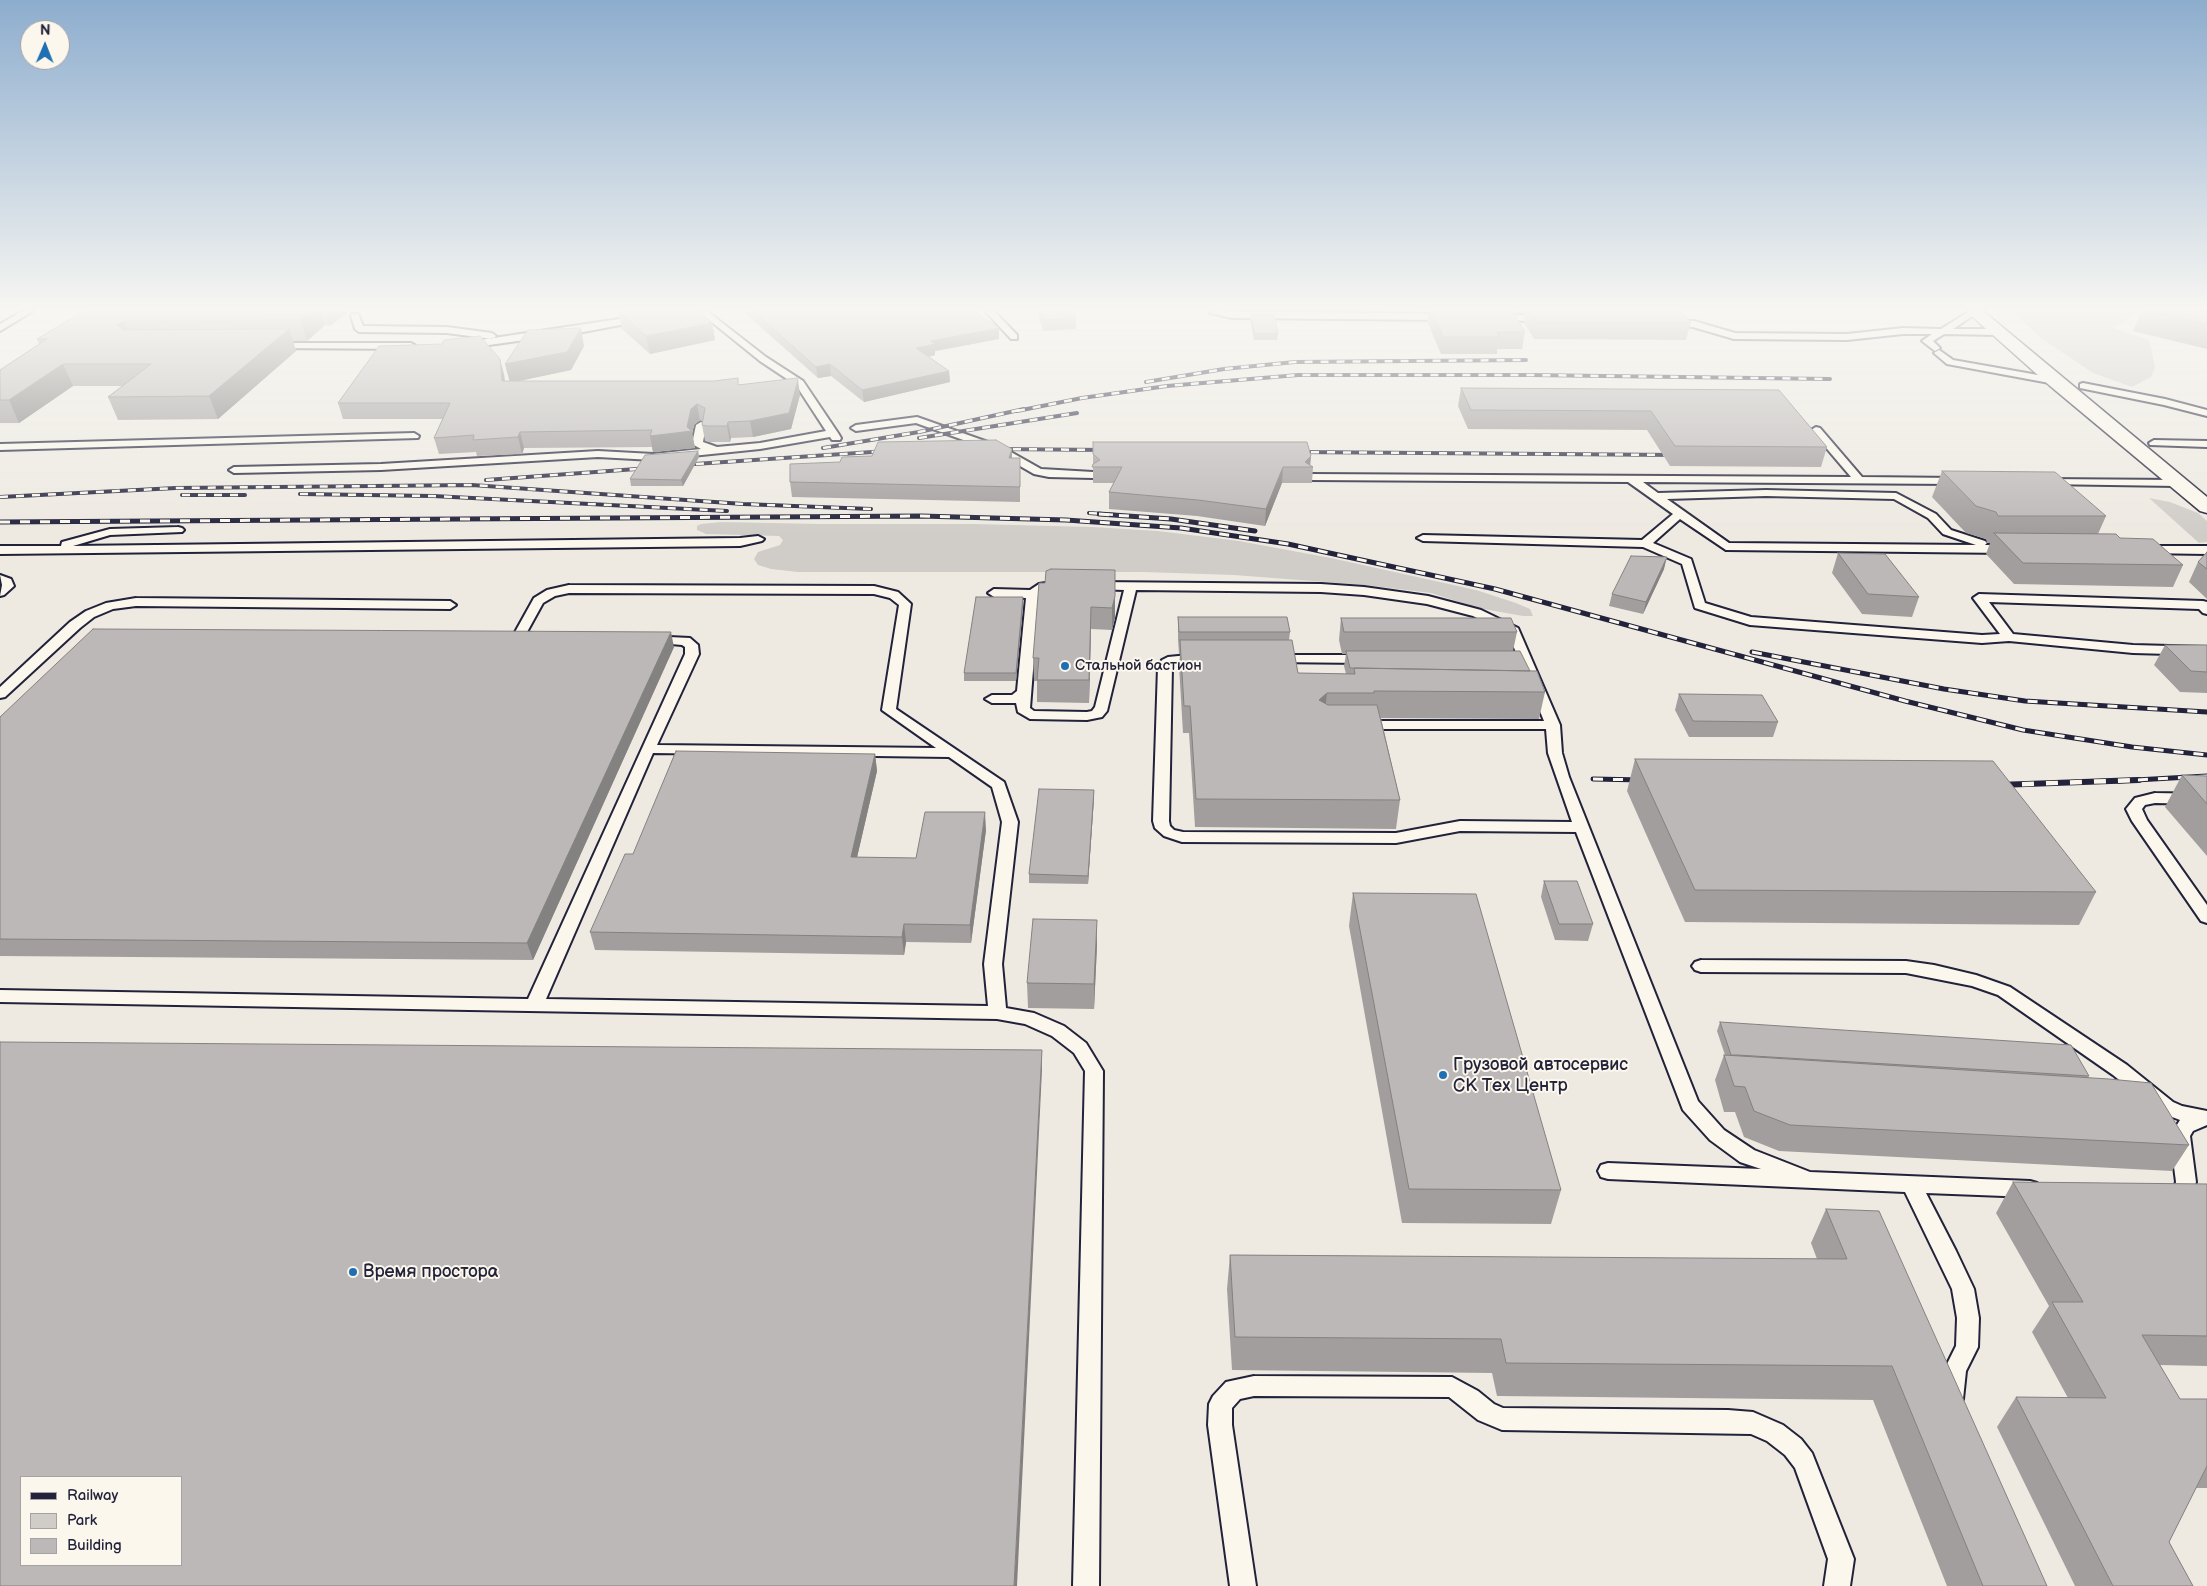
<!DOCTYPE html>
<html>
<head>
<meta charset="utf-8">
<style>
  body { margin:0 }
  #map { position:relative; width:2207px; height:1586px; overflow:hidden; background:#eeeae2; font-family:"Balsamiq Sans",sans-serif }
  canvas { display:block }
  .legend { position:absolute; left:20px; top:1476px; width:162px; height:90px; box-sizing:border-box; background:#fbf7ec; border:1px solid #a4a2a5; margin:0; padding:6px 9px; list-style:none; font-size:15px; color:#22223b }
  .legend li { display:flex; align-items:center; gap:10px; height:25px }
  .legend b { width:25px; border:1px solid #a4a2a5 }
  .north { position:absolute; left:20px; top:20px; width:50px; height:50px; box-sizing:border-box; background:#fbf7ec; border:1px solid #a4a2a5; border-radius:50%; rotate:1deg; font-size:14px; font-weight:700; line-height:20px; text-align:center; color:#22223b }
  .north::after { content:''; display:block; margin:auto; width:18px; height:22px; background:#1f6fb2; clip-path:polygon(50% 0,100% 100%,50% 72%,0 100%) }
</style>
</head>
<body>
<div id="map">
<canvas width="2207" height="1586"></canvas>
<ul class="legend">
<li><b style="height:6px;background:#22223b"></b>Railway</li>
<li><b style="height:14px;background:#d0cdc9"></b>Park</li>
<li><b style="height:14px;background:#bcb8b8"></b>Building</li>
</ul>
<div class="north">N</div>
</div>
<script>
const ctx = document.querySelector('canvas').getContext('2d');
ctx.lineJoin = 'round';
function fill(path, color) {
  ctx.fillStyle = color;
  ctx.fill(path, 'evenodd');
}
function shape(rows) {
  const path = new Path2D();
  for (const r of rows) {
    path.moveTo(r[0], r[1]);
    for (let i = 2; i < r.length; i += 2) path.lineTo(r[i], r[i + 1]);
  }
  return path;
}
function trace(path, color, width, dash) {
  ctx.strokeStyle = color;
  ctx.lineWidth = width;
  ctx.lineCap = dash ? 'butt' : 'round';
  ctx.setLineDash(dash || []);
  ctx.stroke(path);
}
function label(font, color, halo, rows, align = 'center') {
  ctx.font = font + ' "Balsamiq Sans",sans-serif';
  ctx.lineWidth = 4;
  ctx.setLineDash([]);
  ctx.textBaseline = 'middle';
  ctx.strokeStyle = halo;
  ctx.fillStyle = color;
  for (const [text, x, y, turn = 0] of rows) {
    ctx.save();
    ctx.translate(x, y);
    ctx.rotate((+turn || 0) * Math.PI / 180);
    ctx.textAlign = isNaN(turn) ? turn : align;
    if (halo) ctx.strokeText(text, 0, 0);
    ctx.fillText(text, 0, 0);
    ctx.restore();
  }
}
const green = shape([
  [2011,311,2141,311,2114,328,2149,340,2155,367,2151,377,2132,387,2093,373,2041,338],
  [2149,498,2170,502,2198,513,2207,521,2207,542,2199,543],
  [722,522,821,524,975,524,1093,527,1158,531,1239,541,1331,558,1417,577,1476,590,1516,603,1530,609,1533,616,1523,616,1478,608,1431,593,1364,585,1234,575,1143,572,798,572,771,569,758,565,754,559,758,552,780,545,783,540,779,536,706,534,697,530,697,526,701,524]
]);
const lane = shape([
  [23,311,33,311,0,331,0,324,23,311],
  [698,311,707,311,766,357,803,381,838,433,841,438,840,440,832,440,830,437,760,449,653,460,598,457,381,470,234,473,229,470,234,467,381,464,598,451,653,454,701,449,692,444,696,425,701,422,706,425,703,442,717,447,760,443,826,431,796,385,760,361,698,311],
  [985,311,994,311,1017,335,1017,339,1011,339,985,311],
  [1209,311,1448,314,1452,317,1448,320,1232,318,1210,313,1209,311],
  [1970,311,1978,312,1953,329,1998,329,2002,332,1998,335,1944,334,1933,341,1940,348,1935,351,1922,341,1932,334,1903,334,1847,340,1734,339,1693,327,1671,326,1667,323,1671,320,1694,321,1735,333,1847,334,1903,328,1941,329,1970,311],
  [352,314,358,314,363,326,447,327,492,333,496,336,492,339,447,333,359,332,355,329,351,316,352,314],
  [1496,314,1543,316,1547,319,1543,322,1493,319,1493,315,1496,314],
  [639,316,642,317,642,321,583,332,467,348,462,345,467,342,639,316],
  [274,343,411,343,416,346,411,349,271,348,269,346,274,343],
  [1939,350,1953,360,2055,378,2060,381,2055,384,1947,364,1934,353,1939,350],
  [2083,383,2165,399,2207,410,2207,416,2164,405,2080,388,2080,384,2083,383],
  [917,417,1002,447,1041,469,1093,472,1098,475,1093,478,1049,477,1034,474,994,451,916,423,856,431,851,428,856,425,917,417],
  [1816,427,1820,428,1862,477,1958,478,1963,481,1958,484,1643,482,1658,493,1766,490,1896,493,1936,514,1951,530,1985,541,1987,543,1985,545,2008,545,2014,549,2008,553,1726,550,1680,519,1653,543,1691,559,1705,603,1751,617,1982,635,2000,634,1973,598,1979,594,2203,601,2207,602,2207,614,2203,613,2199,609,1989,602,2013,634,2133,645,2207,647,2207,655,2133,653,2009,641,1982,643,1750,625,1695,608,1682,564,1643,547,1423,541,1417,538,1423,535,1642,540,1673,514,1628,482,1310,480,1305,477,1310,474,1851,477,1811,430,1816,427],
  [1766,496,1894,499,1928,518,1943,534,1976,545,1729,543,1667,499,1766,496],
  [414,433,419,436,418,438,0,450,0,444,414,433],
  [2154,440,2207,441,2207,447,2150,445,2149,443,2154,440],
  [2046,479,2177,480,2182,483,2177,486,2042,484,2041,482,2046,479],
  [178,527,182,528,184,530,182,532,110,535,73,546,740,538,758,536,764,539,762,541,740,546,0,554,0,546,61,546,62,542,110,529,178,527],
  [2146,546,2207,546,2207,554,2142,553,2140,550,2142,547,2146,546],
  [0,575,11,579,14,586,4,595,0,596,2,585,0,575],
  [1059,581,1065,585,1063,588,1046,590,1039,594,1030,708,1034,711,1087,712,1092,711,1095,707,1124,590,1093,589,1091,586,1093,583,1097,582,1321,584,1364,587,1428,596,1481,610,1518,628,1560,725,1562,753,1569,777,1698,1101,1724,1130,1754,1150,1810,1172,2030,1181,2037,1183,2040,1189,2037,1195,2030,1197,1926,1193,1956,1251,1974,1289,1979,1318,1978,1347,1966,1371,1963,1399,1960,1406,1952,1410,1944,1406,1941,1399,1944,1370,1956,1346,1957,1318,1952,1289,1905,1192,1608,1179,1601,1177,1598,1171,1601,1165,1608,1163,1761,1169,1740,1162,1710,1140,1683,1110,1576,832,1460,831,1396,843,1182,842,1164,836,1155,828,1153,821,1158,667,1162,660,1168,657,1199,654,1206,658,1204,661,1176,664,1172,667,1169,821,1170,826,1174,830,1183,832,1396,833,1460,821,1572,822,1548,753,1546,729,1362,729,1355,725,1362,721,1544,721,1508,633,1473,616,1427,604,1364,595,1321,592,1136,590,1107,711,1102,717,1087,720,1030,719,1018,712,1016,703,992,703,985,699,992,695,1012,695,1017,691,1026,598,994,597,988,593,994,589,1030,590,1039,584,1059,581],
  [569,585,874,586,898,592,911,604,896,709,1004,782,1018,822,1002,964,1006,1008,1034,1013,1064,1026,1086,1043,1103,1071,1099,1586,1073,1586,1085,1071,1074,1053,1052,1036,1025,1024,997,1019,0,1002,0,990,528,999,685,654,685,647,682,645,648,642,647,639,648,636,690,638,698,645,699,654,657,745,936,748,882,710,899,605,890,598,874,594,569,593,555,596,543,603,527,632,540,636,541,639,540,642,535,643,515,637,514,634,534,598,547,590,569,585],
  [653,753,949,757,992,787,1002,822,984,964,988,1006,546,999,653,753],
  [136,598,450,601,456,605,450,609,136,606,113,609,94,617,80,628,5,697,0,698,0,687,70,622,86,611,106,603,136,598],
  [1275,655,1364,655,1371,659,1364,663,1270,662,1268,659,1275,655],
  [2155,793,2207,794,2207,804,2155,803,2145,805,2142,809,2147,820,2207,905,2207,923,2201,921,2132,821,2126,809,2135,798,2155,793],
  [1701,960,1906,961,1934,965,1976,975,2010,987,2127,1065,2173,1102,2182,1106,2207,1111,2207,1125,2193,1131,2190,1136,2196,1182,2193,1190,2190,1196,2173,1203,2166,1201,2163,1195,2166,1189,2175,1185,2176,1182,2170,1136,2180,1120,2159,1112,2113,1075,1998,995,1972,986,1906,973,1701,972,1695,970,1692,966,1695,962,1701,960],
  [1254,1376,1452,1377,1478,1391,1494,1404,1503,1408,1728,1410,1753,1412,1783,1425,1801,1439,1812,1453,1854,1559,1850,1586,1824,1586,1828,1559,1795,1468,1785,1455,1767,1441,1751,1434,1502,1430,1478,1420,1449,1397,1254,1396,1240,1399,1232,1408,1232,1425,1256,1586,1230,1586,1208,1425,1209,1404,1213,1396,1226,1382,1254,1376]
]);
const highway = shape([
  [1966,311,1983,311,2207,497,2207,513,2200,511,2049,385,1966,311]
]);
const railFar2 = shape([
  [1146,382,1224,369,1295,362,1526,360],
  [1017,411,1082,398,1167,386,1298,375,1531,375,1830,379],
  [919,438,1077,413],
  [823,448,919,432,1024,409],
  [997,449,1107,450],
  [1295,452,1677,455],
  [680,465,887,451],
  [486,480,650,468],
  [300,494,433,496,727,511],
  [182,495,245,495],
  [0,497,176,488,472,485,743,504,871,509],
  [1089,513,1116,515]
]);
const railFar1 = shape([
  [1099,514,1171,519,1255,531],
  [0,522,921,516,1066,520,1181,528,1288,544,1495,589,1905,701,2023,730,2132,747,2207,755],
  [1752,652,1944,689,2025,701,2207,712],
  [1593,779,1643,780],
  [2118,781,2207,776]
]);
const rail = shape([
  [1998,785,2139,780]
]);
const wall = shape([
  [84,311,349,311,330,326,325,325,307,341,293,341,296,351,218,419,118,420,108,397,122,386,73,386,19,423,0,423,0,370,39,344,37,339],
  [746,311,974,311,999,328,999,339,935,351,935,355,929,357,949,371,950,382,864,402,831,376,818,378,746,314],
  [1037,311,1073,311,1076,318,1076,329,1043,331],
  [1429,311,1512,311,1525,332,1522,349,1497,349,1497,354,1441,354,1427,321],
  [1516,311,1681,311,1691,323,1686,340,1534,339,1524,323,1525,313,1517,313],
  [2141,311,2207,311,2207,349,2133,331],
  [619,312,712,323,715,340,650,354,622,329],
  [1251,314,1278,334,1277,340,1254,340,1250,320],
  [584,346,571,370,517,381,739,385,800,395,791,429,753,437,731,438,730,442,710,442,705,441,702,425,703,422,700,420,694,425,692,433,695,448,653,452,652,447,524,448,522,454,477,456,476,452,439,454,434,438,443,419,343,419,338,403,504,374,505,381,510,381,505,364],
  [1461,388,1779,390,1827,447,1821,467,1670,466,1647,430,1468,429,1458,406],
  [1093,442,1311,456,1310,465,1313,467,1312,483,1282,483,1265,526,1197,516,1109,509,1109,492,1114,483,1093,483],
  [1012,449,1012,458,1020,458,1020,502,792,497,790,482,840,462,872,456],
  [698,451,699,457,683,486,631,486,630,479],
  [1942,471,2106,516,2098,534,2120,538,2183,565,2173,587,2014,584,1986,554,1990,543,1987,543,1986,539,1966,533,1932,497],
  [2207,552,2207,599,2189,582,2198,562],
  [1838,553,1919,597,1912,617,1862,614,1832,573],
  [1664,569,1643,614,1609,606,1612,594],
  [1115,570,1115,618,1112,630,1091,629,1089,703,1037,702,1037,681,1034,681,1033,658],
  [1023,605,1016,681,964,681,964,673],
  [1178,617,1290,632,1289,640,1298,673,1346,674,1344,666,1346,654,1342,654,1339,640,1341,618,1517,632,1513,651,1545,692,1539,719,1381,718,1400,800,1396,829,1195,827,1189,733,1183,733,1179,666,1180,654,1179,654,1178,639],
  [2165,645,2207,645,2207,693,2180,692,2154,665],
  [674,647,533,960,0,956,0,717],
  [1679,694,1778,722,1773,737,1689,737,1675,710],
  [875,754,877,771,857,857,916,858,986,830,971,943,906,942,904,955,595,950,590,932],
  [1635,759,2096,892,2079,925,1685,922,1627,791],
  [2182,775,2207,776,2207,856,2165,807],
  [1094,798,1088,884,1029,883,1029,874],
  [1544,881,1593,924,1588,941,1555,940,1541,897],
  [1353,893,1561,1190,1551,1224,1402,1223,1349,926],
  [1097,945,1094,1009,1028,1008,1027,983],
  [1720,1022,2089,1076,2088,1077,2189,1145,2172,1171,1779,1151,1744,1137,1735,1112,1724,1112,1715,1080,1724,1055,1725,1055,1717,1031],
  [2013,1182,2207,1184,2207,1366,2160,1365,2180,1399,2207,1399,2207,1488,2196,1488,2169,1542,2193,1586,2075,1586,1997,1427,2016,1397,2068,1398,2032,1332,2049,1306,1996,1213],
  [1826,1209,2047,1586,1947,1586,1873,1400,1497,1396,1492,1373,1232,1370,1227,1289,1230,1255,1817,1259,1811,1243]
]);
const shadedWall = shape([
  [310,311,320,311,325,325,307,341,300,320],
  [326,311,349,311,330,326],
  [124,321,132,342,117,325],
  [712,323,715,340,650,354,646,336],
  [581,328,584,346,571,370,510,383,505,364],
  [999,328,999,339,935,351,935,355,917,359,916,348,931,341],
  [289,329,296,351,218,419,209,396],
  [500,359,504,374,506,397,502,381],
  [63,364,73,386,19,423,9,400],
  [830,364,831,376,818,378,816,367],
  [949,371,950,382,864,402,862,390],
  [798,380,800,395,791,429,753,437,750,421],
  [697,404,700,420,694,425,692,433,695,448,653,452,650,436,687,427,691,409],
  [728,422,731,438,730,442,727,426],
  [520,432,524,448,522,454,518,437],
  [1012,449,1012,464,1009,458],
  [698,451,699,457,683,486,681,480],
  [1311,456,1310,467,1305,462],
  [1283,467,1282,483,1265,526,1266,509],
  [1667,557,1664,569,1643,614,1646,602],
  [1115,596,1115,618,1112,630,1112,608],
  [1023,597,1023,605,1016,681,1016,673],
  [1091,607,1091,629,1089,703,1089,680],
  [671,632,674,647,533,960,527,943],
  [1327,693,1324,720,1319,700],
  [875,754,877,771,853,875,851,857],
  [1094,790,1094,798,1088,884,1088,876],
  [985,812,986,830,971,943,970,925],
  [1097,920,1097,945,1094,1009,1094,984],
  [904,924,906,942,904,955,902,937],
  [1042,1050,1042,1070,1017,1586,1014,1586]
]);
const building = shape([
  [84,311,310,311,300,320,124,321,117,325,123,330,289,329,209,396,108,397,151,364,63,364,9,400,0,400,0,370,47,339,37,339,84,311],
  [622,311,697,311,712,323,646,336,619,312,622,311],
  [753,311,974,311,999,328,931,341,935,344,916,348,949,371,862,390,830,364,816,367,753,311],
  [1040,311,1073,311,1076,318,1043,320,1040,311],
  [1432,311,1512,311,1525,332,1497,332,1499,337,1443,337,1432,311],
  [1530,311,1681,311,1691,323,1537,322,1530,311],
  [2150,311,2207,311,2207,324,2150,311],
  [1251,314,1274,314,1278,334,1254,334,1251,314],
  [581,328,567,352,505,364,528,330,581,328],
  [480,336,500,359,502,381,714,381,738,378,738,385,797,378,798,380,789,413,750,421,728,422,727,426,707,426,702,425,705,408,697,404,691,409,687,427,692,431,650,436,652,430,520,432,518,437,473,440,474,435,434,438,450,403,338,403,379,346,442,344,444,340,480,336],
  [1461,388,1779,390,1827,447,1675,446,1651,411,1471,410,1461,388],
  [996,440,1012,449,1009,458,1020,458,1020,487,790,482,790,464,840,462,842,457,872,456,878,442,996,440],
  [1093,442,1307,442,1311,456,1305,462,1313,467,1283,467,1266,509,1198,500,1109,492,1122,467,1092,467,1093,464,1100,460,1093,454,1093,442],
  [698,451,681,480,630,479,645,455,698,451],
  [1942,471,2055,472,2106,516,1998,516,1996,512,1976,506,1942,471],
  [1994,533,2116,534,2120,538,2153,539,2183,565,2023,563,1994,533],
  [2207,552,2207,569,2198,562,2207,552],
  [1838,553,1885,554,1919,597,1868,594,1838,553],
  [1631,556,1667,557,1646,602,1612,594,1631,556],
  [1051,569,1115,570,1115,596,1112,608,1091,607,1089,680,1037,680,1039,658,1033,658,1039,583,1045,583,1046,571,1051,569],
  [976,597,1023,597,1016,673,964,673,976,597],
  [1178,617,1287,617,1290,632,1179,632,1178,617],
  [1341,618,1511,618,1517,632,1344,632,1341,618],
  [93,629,671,632,527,943,0,939,0,717,93,629],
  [1180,640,1292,640,1298,673,1355,674,1354,668,1537,671,1545,692,1374,691,1374,693,1327,693,1319,700,1328,705,1377,705,1400,800,1196,799,1190,706,1184,706,1180,640],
  [2165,645,2207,645,2207,672,2191,671,2165,645],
  [1346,651,1520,651,1530,671,1350,668,1346,651],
  [1679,694,1762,695,1778,722,1693,721,1679,694],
  [676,751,875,754,851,857,916,858,925,812,985,812,970,925,904,924,902,937,590,932,625,854,633,854,676,751],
  [1635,759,1993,761,2096,892,1695,890,1635,759],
  [2182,775,2207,776,2207,804,2182,775],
  [1039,789,1094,790,1088,876,1029,874,1039,789],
  [1544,881,1577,881,1593,924,1559,924,1544,881],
  [1353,893,1476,894,1561,1190,1409,1189,1353,893],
  [1033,919,1097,920,1094,984,1027,983,1033,919],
  [1720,1022,2071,1045,2089,1076,1737,1055,1731,1055,1720,1022],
  [0,1042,1042,1050,1014,1586,0,1586,0,1042],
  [21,1477,181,1477,181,1565,21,1565,21,1477],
  [1724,1055,2109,1079,2151,1083,2189,1145,1790,1125,1754,1111,1745,1087,1734,1086,1724,1055],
  [2013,1182,2207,1184,2207,1336,2142,1335,2180,1399,2207,1399,2207,1466,2169,1542,2193,1586,2113,1586,2016,1397,2106,1398,2052,1302,2083,1302,2013,1182],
  [1826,1209,1879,1211,2047,1586,1983,1586,1892,1366,1506,1363,1501,1339,1235,1337,1230,1255,1847,1259,1826,1209]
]);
const markers = [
  [1065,666,5,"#1f6fb2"],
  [1443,1075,5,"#1f6fb2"],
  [353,1272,5,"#1f6fb2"]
];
const poiNames = [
  ["Стальной бастион",1075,666]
];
const nearPoinames = [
  ["Грузовой автосервис",1453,1065],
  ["СК Тех Центр",1453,1086],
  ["Время простора",363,1272]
];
fill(green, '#d0cdc9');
trace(lane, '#22223b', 4);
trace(highway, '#22223b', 3);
fill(lane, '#fbf7ec');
fill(highway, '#fbf7ec');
trace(railFar2, '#22223b', 4);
trace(railFar1, '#22223b', 5);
trace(rail, '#22223b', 6);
trace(railFar2, '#fbf7ec', 2.5, [8]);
trace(railFar1, '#fbf7ec', 3, [10]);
trace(rail, '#fbf7ec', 4.5, [12]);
fill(wall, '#a29e9e');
fill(shadedWall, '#848181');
fill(building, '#bcb8b8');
trace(building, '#848181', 1);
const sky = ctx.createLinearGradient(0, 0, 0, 533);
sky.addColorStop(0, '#8dadce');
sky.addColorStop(0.58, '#f7f6f2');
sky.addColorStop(1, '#f7f6f200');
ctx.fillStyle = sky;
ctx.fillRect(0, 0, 2207, 533);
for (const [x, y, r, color] of markers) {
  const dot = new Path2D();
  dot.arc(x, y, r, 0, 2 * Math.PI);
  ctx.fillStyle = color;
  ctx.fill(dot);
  trace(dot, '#fbf7ec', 2);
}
label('15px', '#22223b', '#fbf7ec', poiNames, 'left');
label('18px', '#22223b', '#fbf7ec', nearPoinames, 'left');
</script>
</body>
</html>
